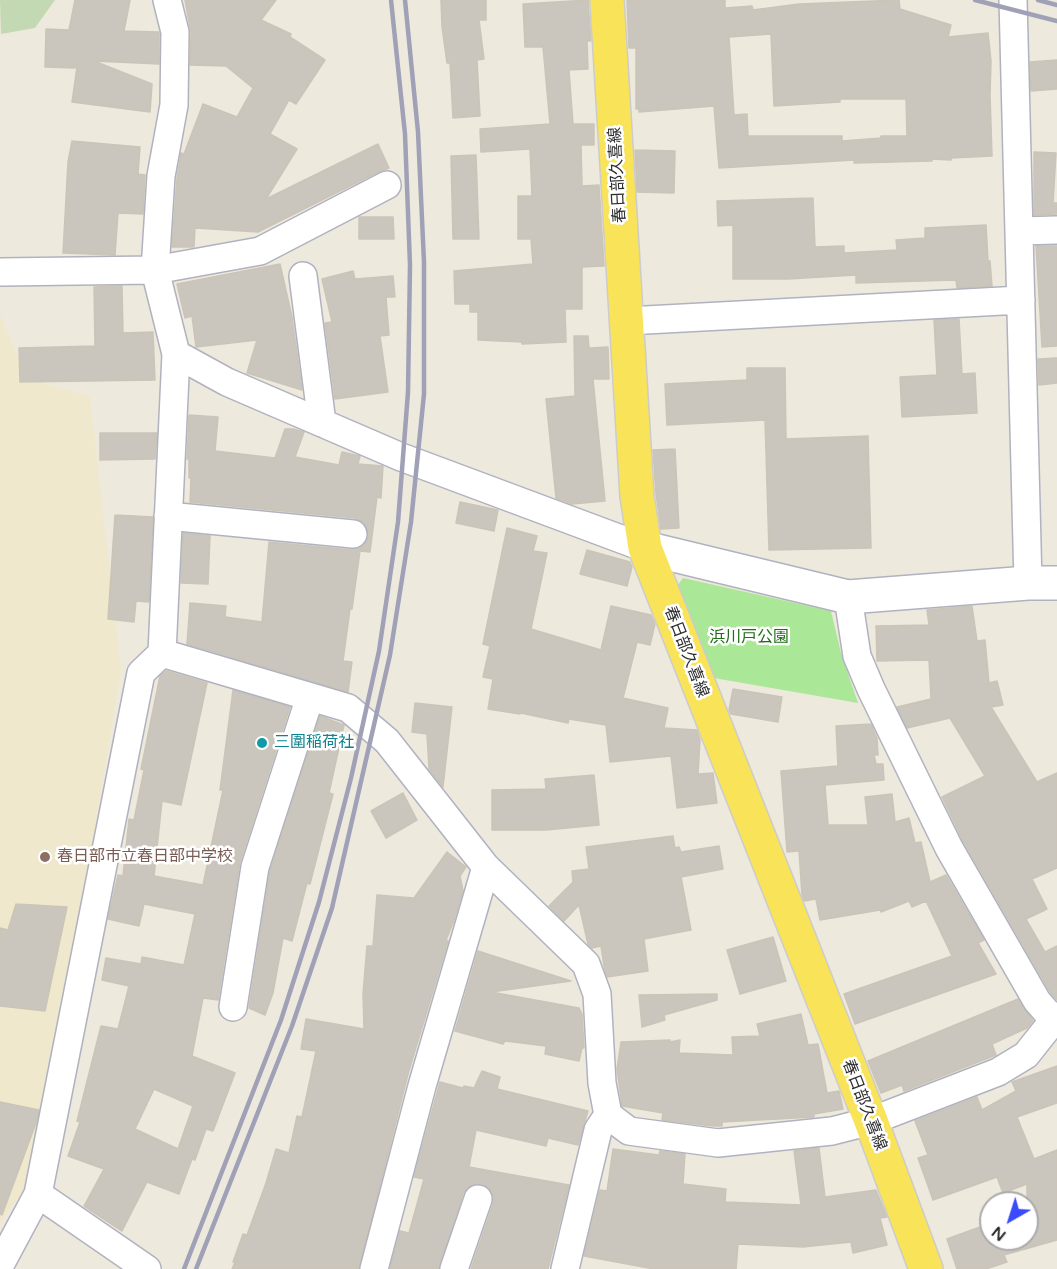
<!DOCTYPE html>
<html>
<head>
<meta charset="utf-8">
<style>
  body { margin:0 }
  #map { position:relative; width:1057px; height:1269px; overflow:hidden; background:#eee9dd; font-family:"Varela Round",sans-serif }
  canvas { display:block }
  .north { position:absolute; left:979px; top:1191px; width:60px; height:60px; box-sizing:border-box; background:#fff; border:2px solid #ababab; border-radius:50%; rotate:219deg; font-size:16px; font-weight:700; line-height:24px; text-align:center; color:#2c2c2c }
  .north::after { content:''; display:block; margin:auto; width:21px; height:27px; background:#394aff; clip-path:polygon(50% 0,100% 100%,50% 72%,0 100%) }
</style>
</head>
<body>
<div id="map">
<canvas width="1057" height="1269"></canvas>
<div class="north">N</div>
</div>
<script>
const ctx = document.querySelector('canvas').getContext('2d');
ctx.lineJoin = 'round';
function fill(path, color) {
  ctx.fillStyle = color;
  ctx.fill(path, 'evenodd');
}
function shape(rows) {
  const path = new Path2D();
  for (const r of rows) {
    path.moveTo(r[0], r[1]);
    for (let i = 2; i < r.length; i += 2) path.lineTo(r[i], r[i + 1]);
  }
  return path;
}
function trace(path, color, width, dash) {
  ctx.strokeStyle = color;
  ctx.lineWidth = width;
  ctx.lineCap = dash ? 'butt' : 'round';
  ctx.setLineDash(dash || []);
  ctx.stroke(path);
}
function label(font, color, halo, rows, align = 'center') {
  ctx.font = font + ' "Varela Round","Noto Sans JP",sans-serif';
  ctx.lineWidth = 5;
  ctx.setLineDash([]);
  ctx.textBaseline = 'middle';
  ctx.strokeStyle = halo;
  ctx.fillStyle = color;
  for (const [text, x, y, turn = 0] of rows) {
    ctx.save();
    ctx.translate(x, y);
    ctx.rotate((+turn || 0) * Math.PI / 180);
    ctx.textAlign = isNaN(turn) ? turn : align;
    if (halo) ctx.strokeText(text, 0, 0);
    ctx.fillText(text, 0, 0);
    ctx.restore();
  }
}
const education = shape([
  [0,314,27,379,90,396,121,669,59,1044,25,1188,0,1223]
]);
const green = shape([
  [683,578,831,611,841,653,858,703,714,678,677,586]
]);
const cemetery = shape([
  [0,0,55,0,35,28,1,34]
]);
const building = shape([
  [75,0,130,0,124,31,159,32,159,64,94,61,152,84,150,112,72,102,78,60,75,68,45,67,46,29,69,30,75,0],
  [185,0,276,0,261,20,291,34,290,37,325,60,296,104,289,100,270,134,297,149,266,199,378,144,389,168,380,171,258,232,195,228,194,247,172,247,177,178,181,153,184,154,203,104,237,117,253,88,226,66,190,65,191,32,185,0],
  [441,0,486,0,486,20,479,20,484,59,477,60,480,116,453,118,450,63,447,63,442,27,441,0],
  [588,0,591,41,587,41,588,69,569,70,573,124,594,124,594,145,581,145,582,186,599,185,604,266,582,267,582,309,565,309,566,342,522,344,522,342,478,340,478,312,470,312,470,304,455,304,454,271,533,264,531,239,518,239,518,196,532,196,530,149,481,152,480,129,550,124,543,47,525,47,523,4,588,0],
  [627,0,725,0,725,8,752,6,753,10,799,4,899,0,900,9,951,25,948,37,988,33,991,61,990,95,992,156,951,158,951,160,932,159,932,161,854,163,854,160,719,168,714,106,639,112,639,109,636,109,636,48,629,48,627,0],
  [771,34,774,106,840,102,840,99,906,99,907,136,881,136,881,138,842,141,842,136,748,136,747,114,734,115,729,37,771,34],
  [1057,60,1057,89,1031,91,1030,62,1057,60],
  [72,141,140,147,138,174,145,175,143,214,118,213,115,255,63,253,68,162,72,141],
  [635,150,675,151,674,193,637,192,635,150],
  [1034,152,1056,153,1053,203,1057,203,1057,214,1034,215,1034,152],
  [476,155,479,239,453,239,451,156,476,155],
  [813,198,815,247,844,246,844,253,897,250,896,240,925,238,925,228,986,225,988,261,990,261,992,286,957,288,956,280,856,283,856,275,788,279,733,279,733,225,718,226,717,201,813,198],
  [359,217,393,217,394,239,359,239,359,217],
  [1036,246,1057,246,1057,346,1042,347,1036,246],
  [280,264,292,317,302,390,247,373,257,340,196,347,192,316,185,318,177,284,280,264],
  [353,271,355,279,393,276,395,297,386,297,389,335,380,336,388,392,335,399,325,323,332,322,322,279,353,271],
  [122,286,123,333,153,332,155,380,20,382,19,348,95,346,94,287,122,286],
  [959,319,962,374,975,373,977,413,902,417,900,377,937,375,934,320,959,319],
  [574,336,588,336,589,348,608,347,609,379,593,379,605,501,572,504,556,498,546,399,575,396,574,336],
  [1057,358,1057,383,1039,385,1038,359,1057,358],
  [747,368,785,368,786,439,868,436,871,548,769,550,765,420,667,425,665,384,747,380,747,368],
  [189,415,218,417,215,451,275,458,285,429,293,429,304,432,295,457,339,465,342,452,360,456,358,464,383,466,381,498,377,497,370,552,360,551,352,609,350,609,343,661,352,662,348,692,187,644,190,603,226,606,225,617,262,622,269,542,352,550,360,548,365,544,369,535,367,527,363,522,355,518,190,502,191,478,189,478,189,459,187,459,189,415],
  [100,433,157,433,155,459,100,460,100,433],
  [675,449,679,528,661,529,656,494,653,450,675,449],
  [460,502,498,510,494,531,456,523,460,502],
  [115,515,153,517,149,602,136,601,134,622,108,619,115,515],
  [507,528,537,536,533,551,547,553,531,629,601,650,611,606,651,615,655,624,650,645,637,642,623,698,668,708,664,728,697,730,700,740,698,774,713,773,717,803,677,808,671,756,610,762,606,725,569,719,568,723,521,713,520,714,488,709,493,679,483,677,490,646,483,644,507,528],
  [183,533,210,536,208,584,181,583,183,533],
  [587,550,630,562,632,567,627,586,580,574,587,550],
  [972,606,977,641,985,640,989,683,997,681,1003,705,991,707,1037,782,1057,773,1057,868,1032,879,1047,909,1026,919,1045,952,1057,946,1057,1000,1050,992,963,841,942,797,985,776,950,718,907,728,897,707,931,699,929,660,877,661,876,626,929,625,927,610,972,606],
  [166,671,207,683,181,805,162,801,154,876,203,885,223,790,220,790,233,690,290,707,240,862,218,1000,203,998,192,1056,235,1073,213,1131,206,1129,195,1160,192,1159,179,1194,147,1182,122,1231,84,1206,104,1169,68,1156,80,1122,77,1121,101,1026,118,1029,129,986,102,980,106,958,141,964,142,957,184,965,195,914,144,904,139,926,108,919,118,875,123,876,129,819,134,820,144,770,141,769,160,676,166,671],
  [154,1089,193,1106,178,1149,135,1129,154,1089],
  [733,689,782,697,778,722,731,714,729,710,733,689],
  [415,703,452,707,443,787,429,769,427,734,412,732,415,703],
  [320,716,344,725,329,793,333,794,310,884,307,883,292,941,283,938,273,993,265,1015,249,1008,270,871,320,716],
  [871,724,877,738,878,755,874,755,876,764,883,764,884,780,825,785,828,825,868,825,865,797,892,794,895,822,909,818,915,843,921,842,930,882,946,875,984,940,978,943,996,974,855,1024,844,994,952,956,926,901,912,907,909,901,881,912,880,910,820,920,816,899,804,901,802,895,799,851,787,852,781,771,838,766,836,726,871,724],
  [594,775,599,825,546,830,492,830,492,790,546,789,545,779,594,775],
  [403,793,417,820,386,838,371,811,403,793],
  [673,836,675,848,679,847,681,852,719,846,723,869,681,877,691,930,644,939,648,971,607,977,604,966,601,946,592,948,588,944,579,905,564,921,549,906,573,882,572,871,589,869,586,847,673,836],
  [447,852,466,867,460,876,463,891,453,923,446,940,448,941,408,1074,359,1269,232,1269,235,1262,233,1262,243,1234,247,1235,266,1183,276,1149,289,1153,297,1116,302,1117,316,1051,301,1049,306,1019,364,1029,363,994,367,946,373,946,377,895,414,898,447,852],
  [16,904,67,907,45,1011,0,1006,0,928,8,930,16,904],
  [773,937,786,981,740,994,727,950,773,937],
  [478,951,571,981,491,992,579,1008,582,1014,584,1048,582,1048,579,1061,545,1054,546,1046,505,1041,503,1044,455,1031,478,951],
  [717,994,717,1000,664,1015,665,1020,642,1027,639,995,717,994],
  [1018,999,1033,1021,1027,1028,992,1044,996,1055,904,1091,902,1085,881,1093,868,1061,1018,999],
  [801,1014,808,1045,818,1044,827,1093,839,1091,843,1109,814,1114,814,1117,722,1122,722,1126,713,1126,662,1120,663,1113,622,1106,617,1069,621,1042,670,1040,670,1042,680,1040,679,1053,733,1055,732,1037,760,1036,757,1024,801,1014],
  [1057,1066,1057,1103,1017,1117,1034,1159,1057,1150,1057,1240,1004,1255,1007,1262,986,1269,957,1269,947,1239,991,1223,991,1239,1027,1239,1027,1184,1003,1193,997,1177,933,1200,918,1158,928,1155,915,1121,977,1097,982,1110,1016,1091,1012,1082,1057,1066],
  [482,1071,500,1077,497,1089,588,1111,578,1145,548,1138,546,1146,476,1130,469,1167,569,1185,548,1269,471,1269,493,1204,494,1197,489,1188,483,1184,476,1184,468,1187,463,1194,439,1269,390,1269,400,1231,409,1233,424,1179,414,1177,440,1082,463,1088,464,1086,474,1088,482,1071],
  [0,1102,39,1110,36,1123,2,1215,0,1214,0,1102],
  [819,1148,825,1197,876,1190,887,1217,880,1218,887,1245,853,1253,851,1242,803,1247,738,1244,736,1269,654,1269,584,1256,600,1190,607,1191,613,1149,659,1155,660,1151,685,1154,683,1184,726,1189,725,1202,801,1205,794,1151,819,1148]
]);
const minor = shape([
  [1013,0,1028,583],
  [1019,231,1057,230],
  [0,272,155,270,260,251,387,185],
  [303,276,322,423],
  [627,321,1021,300],
  [176,354,227,382,401,457,645,548],
  [168,516,353,534],
  [848,597,857,656,871,689,949,848,1037,1001,1057,1024],
  [162,653,348,708,387,741,486,867,586,964,597,994,602,1083,608,1115,629,1131,718,1143,832,1131,871,1121,998,1072,1026,1055,1057,1016],
  [233,1007,255,867,310,697],
  [0,1265,38,1194],
  [147,1269,38,1194,141,673,162,653,176,354,155,270,161,176,174,105,175,32,167,0],
  [374,1269,422,1086,486,867],
  [454,1269,478,1199],
  [565,1269,598,1130,608,1115]
]);
const tertiary = shape([
  [645,548,848,597,1028,583,1057,583]
]);
const primary = shape([
  [607,0,637,496,645,548,871,1121,926,1269]
]);
const rail = shape([
  [975,0,1057,21],
  [1038,0,1057,5],
  [184,1269,281,1020,319,902,351,778,379,651,398,522,408,392,410,265,405,134,391,0],
  [196,1269,292,1026,332,908,390,655,411,522,424,394,424,262,418,132,405,0]
]);
const markers = [
  [262,743,6,"#0f9aa8"],
  [45,857,6,"#8d6e63"]
];
const streetNames = [
  ["春日部久喜線",618,175,-93],
  ["春日部久喜線",686,652,69],
  ["春日部久喜線",864,1105,69]
];
const parkNames = [
  ["浜川戸公園",749,638]
];
const cultureNames = [
  ["三圍稲荷社",274,743]
];
const educationNames = [
  ["春日部市立春日部中学校",57,857]
];
fill(education, '#f0e8cc');
fill(green, '#aae797');
fill(cemetery, '#c2d9b4');
fill(building, '#cac5bd');
trace(building, '#cac5b7', 1.5);
trace(minor, '#b1b2c0', 30);
trace(tertiary, '#b1b2c0', 36);
trace(primary, '#ccc', 36);
trace(minor, '#fff', 27);
trace(tertiary, '#fff', 33);
trace(primary, '#f8e359', 33);
trace(rail, '#a0a1b7', 4.5);
for (const [x, y, r, color] of markers) {
  const dot = new Path2D();
  dot.arc(x, y, r, 0, 2 * Math.PI);
  ctx.fillStyle = color;
  ctx.fill(dot);
  trace(dot, '#fff', 2);
}
label('16px', '#2c2c2c', '#fff', streetNames);
label('16px', '#206e17', '#fff', parkNames);
label('16px', '#0d838f', '#fff', cultureNames, 'left');
label('16px', '#785e54', '#fff', educationNames, 'left');
</script>
</body>
</html>
